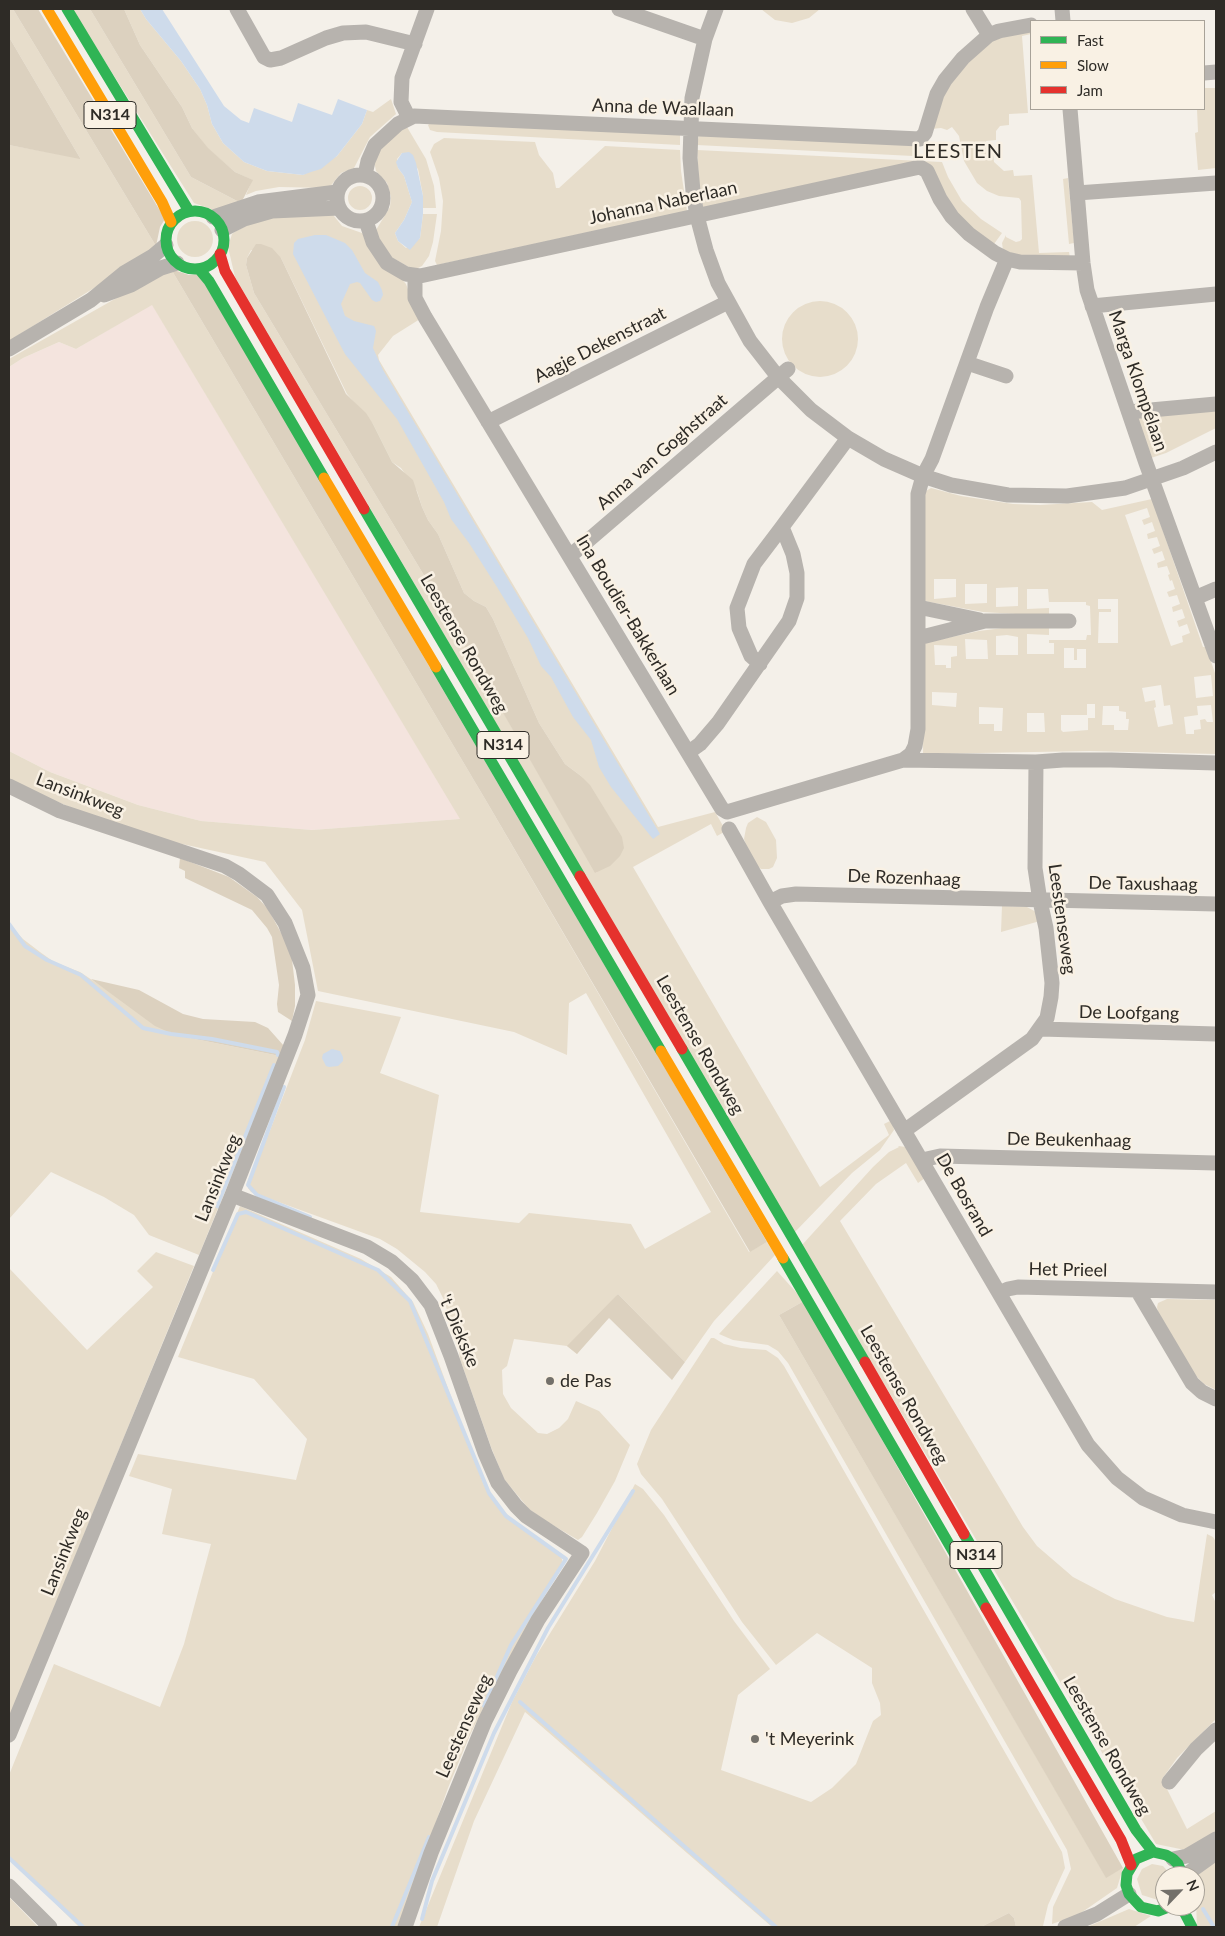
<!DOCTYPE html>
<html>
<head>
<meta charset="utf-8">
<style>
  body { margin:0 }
  #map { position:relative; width:1225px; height:1936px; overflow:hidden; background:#f4f0e9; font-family:Lato,sans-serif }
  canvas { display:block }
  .frame { position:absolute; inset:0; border:10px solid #2e2b26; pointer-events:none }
  .legend { position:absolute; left:1030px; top:20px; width:175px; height:90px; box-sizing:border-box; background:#f9f1e4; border:1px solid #a8a298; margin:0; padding:6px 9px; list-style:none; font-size:15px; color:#2e2b26 }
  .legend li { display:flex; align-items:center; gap:10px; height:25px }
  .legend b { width:25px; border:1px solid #a8a298 }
  .north { position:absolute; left:1155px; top:1866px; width:50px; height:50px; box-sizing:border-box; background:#f9f1e4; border:1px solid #a8a298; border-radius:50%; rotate:66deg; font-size:14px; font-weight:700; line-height:20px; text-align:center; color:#2e2b26 }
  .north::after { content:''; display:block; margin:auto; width:18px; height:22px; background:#73706a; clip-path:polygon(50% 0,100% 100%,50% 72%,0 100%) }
</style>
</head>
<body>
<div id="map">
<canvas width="1225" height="1936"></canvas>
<div class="frame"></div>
<ul class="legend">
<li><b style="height:6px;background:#30b455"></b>Fast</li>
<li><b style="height:6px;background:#ff9f0a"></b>Slow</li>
<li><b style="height:6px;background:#e5322d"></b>Jam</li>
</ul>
<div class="north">N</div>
</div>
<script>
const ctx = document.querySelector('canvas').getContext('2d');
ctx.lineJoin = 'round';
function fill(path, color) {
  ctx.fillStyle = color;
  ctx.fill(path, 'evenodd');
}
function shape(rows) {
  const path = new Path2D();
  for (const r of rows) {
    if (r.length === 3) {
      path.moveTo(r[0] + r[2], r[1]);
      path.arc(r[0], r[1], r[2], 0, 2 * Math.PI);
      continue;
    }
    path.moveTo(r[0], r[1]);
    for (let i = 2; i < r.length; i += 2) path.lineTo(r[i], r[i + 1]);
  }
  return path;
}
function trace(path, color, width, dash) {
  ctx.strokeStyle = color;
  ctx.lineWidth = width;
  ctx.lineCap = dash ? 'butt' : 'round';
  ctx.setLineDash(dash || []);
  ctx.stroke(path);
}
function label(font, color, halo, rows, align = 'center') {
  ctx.font = font + ' Lato,sans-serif';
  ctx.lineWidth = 5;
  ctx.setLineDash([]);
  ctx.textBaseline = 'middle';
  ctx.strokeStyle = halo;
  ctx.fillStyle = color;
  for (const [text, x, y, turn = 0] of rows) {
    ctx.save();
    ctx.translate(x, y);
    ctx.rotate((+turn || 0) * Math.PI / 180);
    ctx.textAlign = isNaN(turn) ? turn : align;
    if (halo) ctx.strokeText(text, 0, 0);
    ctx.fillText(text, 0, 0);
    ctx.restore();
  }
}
const industrial = shape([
  [152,304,461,819,312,830,201,821,138,805,50,772,9,751,9,367,23,358,59,342,76,349]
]);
const green = shape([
  [9,9,13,9,156,246,139,260,9,341,9,145,80,158,9,37],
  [72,9,90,9,191,177,241,203,214,210,194,203],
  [124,9,140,9,146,19,181,61,200,89,207,105,212,124,223,143,244,162,267,171,303,175,337,156,362,124,367,110,373,112,391,99,396,114,370,137,354,168,341,173,329,188,279,187,256,191,246,195,252,180,235,172,208,149,192,128,182,107,140,45],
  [761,9,820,9,809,18,792,23,775,20],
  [1031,28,1031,34,1022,36,1028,113,1009,114,1009,125,1000,126,996,131,996,140,986,141,987,153,993,153,994,162,1004,171,1013,170,1014,176,1032,175,1039,253,1069,252,1070,258,1023,260,1003,250,1002,243,1006,235,1006,237,1016,242,1020,241,1022,239,1021,201,1019,198,999,196,987,191,977,183,964,161,959,136,952,127,947,130,941,128,931,129,948,83,989,42],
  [1204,88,1216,88,1216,168,1198,170,1195,133,1198,132,1197,109,1204,109],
  [430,123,680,134,680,145,437,132,430,130,428,125],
  [407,127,426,159,434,186,436,208,423,208,423,196,418,169,402,153,397,159,398,168,404,176,412,202,404,220,395,233,398,241,406,248,420,238,423,214,437,214,433,242,429,256,422,266,414,270,391,257,382,246,376,230,390,207,391,197,387,183,376,171,374,161,376,155,393,135],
  [699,134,914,145,913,156,697,145],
  [444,138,535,142,539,155,553,173,556,188,559,188,605,146,680,150,681,171,687,211,437,265,435,261,441,231,443,201,439,178,430,152,434,144],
  [697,150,942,162,948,177,962,201,981,219,1002,233,994,244,956,216,932,168,703,208,699,181],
  [1068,178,1074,243,1069,244,1063,179],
  [360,198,12],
  [330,211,342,226,362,233,406,284,416,311,420,319,393,336,378,355,379,360,658,827,715,812,726,831,717,836,711,824,633,867,820,1187,889,1135,884,1124,892,1120,894,1130,880,1150,852,1173,794,1233,235,277,228,247,232,234,236,231,262,218],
  [251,250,281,258,347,394,373,424,392,462,401,468,417,491,422,507,428,520,438,534,464,593,474,601,486,607,493,619,539,723,565,764,581,776,613,823,596,873,425,577,254,293,246,265,247,258],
  [195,239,18],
  [171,269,488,804,749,1252,767,1242,775,1255,714,1321,685,1362,618,1294,577,1354,567,1346,514,1339,507,1366,502,1370,503,1394,511,1408,538,1433,547,1434,559,1428,568,1419,576,1401,599,1411,630,1445,615,1481,597,1513,582,1537,578,1540,546,1521,529,1509,504,1479,491,1447,460,1359,457,1339,443,1298,436,1284,425,1272,397,1249,380,1239,251,1192,248,1188,248,1180,267,1138,305,1040,316,1001,401,1017,380,1073,439,1095,420,1212,519,1223,529,1213,631,1224,645,1249,711,1212,586,993,569,1003,567,1055,514,1032,318,991,302,910,265,862,136,834,9,782,9,751,50,772,138,805,201,821,312,830,460,819,152,305,76,349,59,342,23,358,9,367,9,359,150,279],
  [820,339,38],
  [1216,408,1216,428,1166,453,1151,458,1138,418],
  [931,488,961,496,1013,504,1040,505,1092,502,1102,510,1152,499,1203,647,1206,647,1216,676,1216,754,1090,751,923,754,924,643,979,631,1003,628,1049,626,1049,635,1027,634,1027,654,1054,654,1054,643,1049,643,1049,640,1086,640,1087,635,1091,635,1090,606,1086,605,1086,602,1049,602,1048,589,1027,589,1027,609,1049,608,1049,616,983,612,924,601,923,502,926,491],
  [1147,508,1150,517,1142,520,1144,525,1152,522,1155,531,1147,534,1148,539,1157,537,1160,546,1152,549,1154,554,1162,551,1165,560,1157,563,1158,568,1167,566,1170,574,1168,575,1170,581,1172,580,1175,589,1167,592,1169,597,1177,595,1180,604,1172,607,1173,612,1182,609,1185,618,1177,621,1179,627,1187,624,1190,633,1182,636,1183,642,1171,646,1125,515],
  [934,579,956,579,956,597,934,599],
  [965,584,987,584,987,603,965,604],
  [1018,587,1018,606,996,607,996,588],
  [1098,599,1118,599,1118,643,1098,643,1099,612,1111,612,1111,609,1098,609],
  [1007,635,1018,637,1018,655,996,655,996,636],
  [965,639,987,640,988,659,966,659],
  [934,645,957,646,957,656,951,657,951,668,946,668,946,665,935,665],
  [1064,648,1074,648,1074,660,1077,660,1077,649,1086,649,1086,668,1064,668],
  [1211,675,1213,696,1196,698,1194,677],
  [1161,685,1164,706,1170,705,1173,724,1158,727,1154,708,1156,707,1155,700,1145,702,1142,688],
  [932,692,957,693,956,707,932,705],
  [1087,704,1095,704,1095,718,1088,718,1088,730,1063,732,1061,730,1061,715,1087,715],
  [1211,705,1213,722,1207,722,1205,719,1200,720,1201,729,1194,730,1194,734,1186,734,1184,717,1198,715,1197,706],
  [1103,706,1119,706,1119,711,1126,712,1126,719,1129,719,1128,730,1114,730,1114,725,1102,725],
  [979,707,1003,708,1002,731,994,731,994,724,979,724],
  [1027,713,1044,713,1045,732,1027,732],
  [757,817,766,822,776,840,777,858,773,867,769,869,761,869,757,866,746,845,744,839,746,828,748,823],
  [1002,906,1027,907,1038,913,1040,921,1001,932],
  [9,924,23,939,40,952,54,962,80,972,175,1035,280,1056,199,1255,149,1235,134,1215,104,1197,51,1172,9,1219],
  [898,1146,906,1147,925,1178,918,1183,906,1163,876,1184,840,1221,1023,1527,1037,1546,1073,1577,1115,1599,1167,1617,1194,1622,1207,1534,1213,1537,1215,1540,1216,1592,1212,1595,1216,1603,1216,1719,1177,1758,1162,1779,1187,1829,1216,1811,1216,1834,1185,1850,1156,1844,802,1245,873,1167,889,1152,899,1147],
  [240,1206,361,1259,391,1277,413,1302,428,1334,483,1483,496,1503,519,1526,560,1554,563,1562,491,1693,470,1735,448,1788,399,1927,79,1927,9,1857,9,1775,54,1664,160,1707,184,1644,211,1544,162,1534,172,1489,129,1476,138,1454,296,1480,307,1439,254,1379,178,1357],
  [156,1252,194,1266,9,1718,9,1268,87,1350,153,1287,137,1271],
  [777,1271,804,1301,779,1315,1106,1877,1123,1868,1117,1888,1078,1915,1052,1924,1053,1907,1071,1869,1067,1850,788,1363,778,1351,768,1345,733,1340,719,1334],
  [1167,1299,1216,1300,1216,1390,1204,1384,1195,1375,1158,1312,1157,1307,1158,1303],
  [711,1338,714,1338,724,1344,741,1348,766,1350,778,1358,784,1366,1062,1852,1065,1868,1048,1905,1043,1926,1016,1927,1014,1918,1009,1913,981,1927,772,1927,525,1712,474,1821,437,1927,419,1927,512,1702,536,1656,595,1561,635,1484,643,1489,664,1515,734,1621,770,1669,738,1695,721,1770,811,1802,832,1788,856,1764,873,1721,881,1715,880,1703,872,1683,872,1668,817,1633,776,1665,742,1622,662,1499,641,1474,637,1464,651,1430],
  [1216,1857,1216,1927,1197,1927,1195,1876],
  [1152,1864,1163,1866,1172,1876,1165,1876,1165,1897,1158,1900,1142,1895,1137,1879,1142,1869],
  [9,1897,38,1927,9,1927],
  [1129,1909,1151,1916,1134,1927,1087,1927]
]);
const forest = shape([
  [13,9,38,9,165,219,160,227,156,246],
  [90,9,124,9,140,45,182,107,192,128,208,148,235,172,253,180,241,203,191,177],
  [9,37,80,158,80,159,9,145],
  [256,244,261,244,272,248,281,258,346,394,366,413,373,424,392,462,413,480,422,507,428,520,438,534,464,593,474,601,486,607,493,619,539,723,565,764,581,776,590,785,622,837,624,848,620,856,610,866,595,873,425,577,254,293,246,265,247,258],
  [171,269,189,275,199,274,767,1242,750,1252,488,804],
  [180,858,229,877,257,897,268,909,291,951,295,985,295,1006,292,1021,278,1012,277,1004,279,985,274,951,272,937,267,928,252,910,185,878,185,871,179,868],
  [91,979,139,990,183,1014,203,1019,255,1022,268,1028,284,1046,280,1056,175,1035,155,1026],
  [618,1294,685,1362,672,1380,609,1318,577,1354,567,1346],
  [804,1301,1123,1868,1106,1878,779,1315],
  [1009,1913,1014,1918,1016,1927,981,1927]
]);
const water = shape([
  [140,9,162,9,224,106,241,120,249,123,254,108,292,122,298,103,332,115,338,99,367,110,362,124,337,156,321,169,311,172,303,175,267,171,244,162,223,143,212,124,207,105,200,89,181,61,146,19],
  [409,152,413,155,416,163,423,196,423,214,420,238,410,250,398,241,395,233,404,220,412,202,404,176,398,168,396,162,402,153],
  [315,235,326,235,345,243,352,250,365,273,378,282,382,290,383,295,380,301,376,302,372,300,360,283,357,282,350,284,341,304,345,316,354,321,374,326,376,331,373,348,383,370,660,834,653,839,611,787,599,767,591,740,573,717,551,677,541,666,528,638,497,587,469,543,451,519,444,502,397,419,345,354,336,337,293,254,294,243,298,239],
  [332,1049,340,1051,343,1057,343,1061,338,1066,329,1067,326,1066,322,1058,323,1054]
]);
const stream = shape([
  [9,924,25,946,47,960,81,975,143,1028,171,1034,212,1039,277,1052,278,1055],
  [284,1087,248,1185,257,1195,310,1217],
  [220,1207,217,1206,274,1065],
  [213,1270,238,1214,246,1212,378,1270,410,1301,489,1493,506,1516,566,1559,511,1645,484,1706],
  [520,1702,776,1927],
  [9,1858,83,1927],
  [1203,1909,1214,1927],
  [422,1919,432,1881,494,1733,548,1628,633,1491],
  [392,1927,429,1837]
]);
const street = shape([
  [237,9,264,57,270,60,281,58,326,38,343,33,366,32,415,44],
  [619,9,705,39],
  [716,9,705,39,692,98,690,158,693,191,697,216,706,250,718,283,750,341,778,377,811,410,848,438,884,459,923,476,951,485,1008,495,1067,496,1125,488,1183,468,1216,452],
  [973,9,989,35],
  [1062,9,1063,21],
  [1204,73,1216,72],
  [1070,109,1083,263,1087,290,1146,463,1216,656],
  [409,118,401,102,402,78,427,9],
  [360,198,23],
  [365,175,368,161,375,145,398,124,414,116,920,139,925,133,937,94,945,80,963,58,989,35,999,31,1031,25],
  [1077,193,1216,183],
  [213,217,258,202,337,192],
  [366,221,373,242,387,263,406,274,420,276,920,167,927,171,940,199,952,217,969,234,995,253,1007,259,1020,262,1083,263],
  [222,230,244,219,272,211,339,208],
  [415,276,415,298,425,317,722,809,727,812,903,760,1036,762,1063,760,1111,760,1216,763],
  [104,295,131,285,161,268,177,263],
  [1092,306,1216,294],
  [9,349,91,300,124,273,153,256,166,245],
  [967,363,1006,376],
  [1129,412,1216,404],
  [488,422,728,302],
  [570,556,788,369],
  [1195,598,1216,589],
  [918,607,980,620],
  [918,638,985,621,1069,621],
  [760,664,751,656,739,628,737,608,754,564,782,527],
  [689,752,700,744,718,723,789,621,797,598,797,573,793,554,782,527,848,438],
  [903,760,911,754,915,746,918,729,918,494,923,476,932,459,987,307,1007,259],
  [9,786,60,811,225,866,239,874,267,895,285,923,303,968,308,995,295,1035,232,1195,9,1735],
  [729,829,770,902,1088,1445,1117,1478,1143,1498,1182,1515,1216,1522],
  [770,902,782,896,796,894,1216,904],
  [1041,1029,1216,1034],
  [904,1131,1032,1039,1047,1018,1051,997,1052,983,1046,928,1040,901,1035,868,1036,762],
  [922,1160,940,1156,1216,1163],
  [232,1195,367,1247,392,1262,412,1280,431,1305,451,1356,485,1453,498,1483,516,1506,526,1516,582,1553,538,1620,510,1671,485,1721,431,1853,405,1927],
  [1216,1292,1137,1290,1192,1383,1202,1392,1216,1399],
  [999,1293,1008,1289,1018,1287,1137,1290],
  [1169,1782,1196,1749,1216,1730],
  [1173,1859,1187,1856,1216,1839],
  [1184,1876,1216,1853],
  [9,1886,50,1927],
  [1065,1927,1097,1914,1129,1894]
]);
const fast = shape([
  [67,9,189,211],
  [195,240,29],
  [199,269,209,281,324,478],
  [364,509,580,876],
  [436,667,661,1051],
  [682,1049,865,1362],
  [783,1258,986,1608],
  [964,1534,1136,1830,1153,1852],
  [1171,1906,1158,1911,1141,1907,1129,1894,1126,1885,1127,1874,1136,1859,1153,1852,1166,1855,1173,1859,1178,1864,1183,1876],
  [1181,1906,1192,1927]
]);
const slow = shape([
  [47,9,162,202,171,222],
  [324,478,436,667],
  [661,1051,783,1258]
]);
const jam = shape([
  [220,254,225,271,364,509],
  [580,876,682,1049],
  [865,1362,964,1534],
  [986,1608,1121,1840,1131,1865]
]);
const markers = [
  [550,1381,5,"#73706a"],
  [755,1739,5,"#73706a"]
];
const shields = [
  [110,115,52],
  [503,745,52],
  [976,1555,52]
];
const shieldNames = [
  ["N314",110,115],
  ["N314",503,745],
  ["N314",976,1555]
];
const streetNames = [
  ["Anna de Waallaan",663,108,2],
  ["Johanna Naberlaan",663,203,-12],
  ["Aagje Dekenstraat",600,345,-27],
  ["Marga Klompélaan",1138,381,71],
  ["Anna van Goghstraat",662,452,-41],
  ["Ina Boudier-Bakkerlaan",628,615,59],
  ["Leestense Rondweg",464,644,60],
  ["Lansinkweg",80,795,21],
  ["De Rozenhaag",904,878,2],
  ["De Taxushaag",1143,884,1],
  ["Leestenseweg",1062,919,82],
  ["De Loofgang",1129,1013,1],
  ["Leestense Rondweg",700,1045,60],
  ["De Beukenhaag",1069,1140,1],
  ["Lansinkweg",218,1178,-68],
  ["De Bosrand",964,1195,60],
  ["Het Prieel",1068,1270,1],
  ["'t Diekske",459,1331,67],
  ["Leestense Rondweg",904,1395,60],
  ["Lansinkweg",64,1552,-68],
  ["Leestenseweg",464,1726,-66],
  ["Leestense Rondweg",1107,1746,60]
];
const poiNames = [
  ["de Pas",560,1381],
  ["'t Meyerink",765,1739]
];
const quarterNames = [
  ["LEESTEN",958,152]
];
fill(industrial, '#f4e4de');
fill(green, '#e7ddcb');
fill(forest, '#dcd1bf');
fill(water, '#cedbeb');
trace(stream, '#cedbeb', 4);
trace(street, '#b7b3ae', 15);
trace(fast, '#30b455', 11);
trace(slow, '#ff9f0a', 11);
trace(jam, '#e5322d', 11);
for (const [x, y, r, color] of markers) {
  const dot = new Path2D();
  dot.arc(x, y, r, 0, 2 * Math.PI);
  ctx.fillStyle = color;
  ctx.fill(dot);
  trace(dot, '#f9f1e4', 2);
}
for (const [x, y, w] of shields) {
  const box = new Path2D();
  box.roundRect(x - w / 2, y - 13.5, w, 27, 4);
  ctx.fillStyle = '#f9f1e4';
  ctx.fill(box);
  trace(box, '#2e2b26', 1);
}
label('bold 16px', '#2e2b26', null, shieldNames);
label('18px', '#2e2b26', '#f9f1e4', streetNames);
label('18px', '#2e2b26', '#f9f1e4', poiNames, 'left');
ctx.letterSpacing = '1px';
label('20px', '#2e2b26', '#f9f1e4', quarterNames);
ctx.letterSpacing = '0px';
</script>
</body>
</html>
